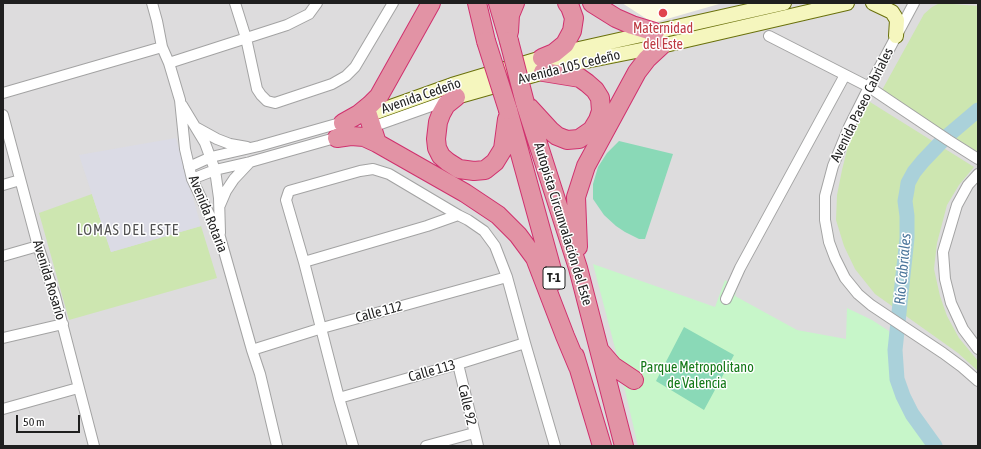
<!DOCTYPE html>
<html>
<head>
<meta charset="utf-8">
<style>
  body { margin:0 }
  #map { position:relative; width:981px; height:449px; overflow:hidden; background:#efece6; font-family:"Asap Condensed",sans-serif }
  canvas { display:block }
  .frame { position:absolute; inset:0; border:4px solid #1f1f1f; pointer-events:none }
  .scale { position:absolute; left:16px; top:415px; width:64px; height:18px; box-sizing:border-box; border:2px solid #1f1f1f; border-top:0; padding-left:5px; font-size:12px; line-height:14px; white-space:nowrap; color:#1f1f1f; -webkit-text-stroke:3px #fff; paint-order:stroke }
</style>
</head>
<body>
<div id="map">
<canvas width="981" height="449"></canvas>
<div class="frame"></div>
<div class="scale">50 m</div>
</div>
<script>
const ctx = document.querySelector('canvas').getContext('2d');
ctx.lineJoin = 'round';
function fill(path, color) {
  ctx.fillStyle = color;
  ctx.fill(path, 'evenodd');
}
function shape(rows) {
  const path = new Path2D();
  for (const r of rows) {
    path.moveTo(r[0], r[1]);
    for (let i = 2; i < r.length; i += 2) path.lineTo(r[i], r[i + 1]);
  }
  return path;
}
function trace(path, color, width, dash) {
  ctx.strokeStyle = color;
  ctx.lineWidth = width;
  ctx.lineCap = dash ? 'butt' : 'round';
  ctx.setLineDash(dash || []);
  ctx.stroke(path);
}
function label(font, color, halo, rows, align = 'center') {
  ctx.font = font + ' "Asap Condensed",sans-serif';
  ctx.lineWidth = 3;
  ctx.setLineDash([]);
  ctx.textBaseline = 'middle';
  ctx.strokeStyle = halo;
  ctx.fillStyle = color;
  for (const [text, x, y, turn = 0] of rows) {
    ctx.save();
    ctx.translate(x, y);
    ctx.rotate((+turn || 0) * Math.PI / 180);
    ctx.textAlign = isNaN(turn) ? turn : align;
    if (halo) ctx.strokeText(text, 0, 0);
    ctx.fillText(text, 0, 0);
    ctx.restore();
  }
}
const residential = shape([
  [3,3,978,3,978,446,3,446]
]);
const education = shape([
  [622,3,717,3,719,4,653,23]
]);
const grass = shape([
  [940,3,978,6,978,152,881,92,924,14,932,7],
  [870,102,974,167,959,185,947,205,937,243,934,269,940,296,947,316,959,338,978,361,978,371,958,353,875,294,855,269,844,246,836,220,837,195,842,170,848,146,857,125],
  [92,194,111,252,201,226,217,278,69,320,39,213]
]);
const park = shape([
  [593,264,715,307,725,280,737,287,735,296,797,330,846,339,847,308,872,320,889,331,893,367,899,391,917,421,935,446,638,446,616,352]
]);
const pitch = shape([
  [619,141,673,154,645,239,639,239,625,232,616,226,604,215,593,199,593,184,598,167,607,153],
  [684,327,734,355,704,410,656,381]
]);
const plaza = shape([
  [176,138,201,226,111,252,79,155]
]);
const river = shape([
  [935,446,912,414,903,396,897,379,895,350,907,238,907,216,905,201,907,190,908,183,914,172,923,161,945,138,978,110]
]);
const street = shape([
  [152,3,157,21,162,47,169,63,180,100,185,149,192,179,220,237,252,350,260,374,277,446],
  [235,3,246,38,257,89,261,95,267,101,275,103,332,84,346,76,355,67,393,3],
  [914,3,869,87,849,127,833,166,825,196,825,220,829,242,835,258,845,278,858,294,871,305,943,353,962,367,978,381],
  [769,36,869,87,948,140,978,159],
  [169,63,287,25,309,14,317,3],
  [3,93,162,47],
  [182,105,205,143,215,170,219,198,220,233],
  [3,115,38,246,55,296,94,446],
  [197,128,217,139,230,144,247,147],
  [369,128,448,100],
  [189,167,211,157,259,146,347,121],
  [978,174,968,185,957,205,943,252,945,279,951,303,963,329,978,349],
  [192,179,215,170,250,162,342,136],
  [3,185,20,180],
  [220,205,226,191,234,179,250,162],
  [3,256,38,246],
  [304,262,286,200,289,191,360,171,373,169,389,174,458,215],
  [726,299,740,268,845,75],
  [3,338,63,324],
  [252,350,322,328,507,277],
  [458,364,478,446],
  [339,398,458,364,525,343],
  [3,409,78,388],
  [353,446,339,398,304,262,427,226,458,215,468,220,484,231,495,246,507,277,525,343,555,446],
  [426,446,474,433]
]);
const secondary = shape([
  [873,3,892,12,897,20,896,36],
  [456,97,576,63,661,46,847,3],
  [368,115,452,85,542,58,579,49,784,3]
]);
const highway = shape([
  [477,3,486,41],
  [498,3,509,41],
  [592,3,616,18,632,25,655,32],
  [509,32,510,15,515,3],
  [542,58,554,53,565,44,572,31,574,18,570,7,567,3],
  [456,97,446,105,441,114,438,122,436,139,437,148,441,156,448,162,459,169,474,171,485,170,495,162,503,149,507,119],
  [525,103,578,268,624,446],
  [529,107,551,131,557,136,567,140,579,139,592,130,598,120,601,111,600,98,595,90,587,83,580,78,543,72],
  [508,110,555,281],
  [368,115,377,143],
  [343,123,359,114,370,105,379,96,431,3],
  [337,138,351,136,364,137,377,143,465,193,498,215,518,235,535,258,565,336,578,367],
  [578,247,576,197,586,166,637,72,647,59,661,46],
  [600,351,613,366,634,380],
  [575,356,602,446]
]);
const highwayBridge = shape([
  [486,41,508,110],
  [509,41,525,103]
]);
const markers = [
  [663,13,5,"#e0444e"]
];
const shields = [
  [554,278,22]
];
const shieldNames = [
  ["T-1",554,278]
];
const healthNames = [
  ["Maternidad",663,29],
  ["del Este",663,45]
];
const streetNames = [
  ["Avenida 105 Cedeño",569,67,-14],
  ["Avenida Cedeño",421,96,-19],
  ["Avenida Paseo Cabriales",862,105,-64],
  ["Avenida Rotaria",208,214,68],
  ["Autopista Circunvalación del Este",563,224,73],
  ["Avenida Rosario",49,280,73],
  ["Calle 112",379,312,-15],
  ["Calle 113",432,371,-16],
  ["Calle 92",467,405,77]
];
const parkNames = [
  ["Parque Metropolitano",697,368],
  ["de Valencia",697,384]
];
const neighbourhoodNames = [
  ["LOMAS DEL ESTE",128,230]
];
const waterNames = [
  ["Río Cabriales",903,269,-85]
];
fill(residential, '#dddcdd');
fill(education, '#fdfce2');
fill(grass, '#cde6b0');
fill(park, '#c7f6c9');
fill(pitch, '#8ad9b7');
fill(plaza, '#dbdbe5');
trace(river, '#aad1da', 15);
trace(street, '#a3a3a3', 12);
trace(secondary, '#6a710c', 16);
trace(highway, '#d0316e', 20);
trace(street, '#fff', 10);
trace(secondary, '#f5f6be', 14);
trace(highway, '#e293a5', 18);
trace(highwayBridge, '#d0316e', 20, []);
trace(highwayBridge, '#e293a5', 18);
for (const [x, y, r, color] of markers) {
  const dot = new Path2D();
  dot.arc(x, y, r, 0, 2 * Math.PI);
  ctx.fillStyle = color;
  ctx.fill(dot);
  trace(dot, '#fff', 1.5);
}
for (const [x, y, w] of shields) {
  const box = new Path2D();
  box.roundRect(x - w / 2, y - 11, w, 22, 3);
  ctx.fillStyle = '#fff';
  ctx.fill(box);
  trace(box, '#1f1f1f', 1);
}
label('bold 13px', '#1f1f1f', null, shieldNames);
label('14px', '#be3a42', '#fff', healthNames);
label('14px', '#1f1f1f', '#fff', streetNames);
label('14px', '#137817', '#fff', parkNames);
ctx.letterSpacing = '1px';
label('15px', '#525252', '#fff', neighbourhoodNames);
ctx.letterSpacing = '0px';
label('italic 15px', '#4b769b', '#fff', waterNames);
</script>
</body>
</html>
